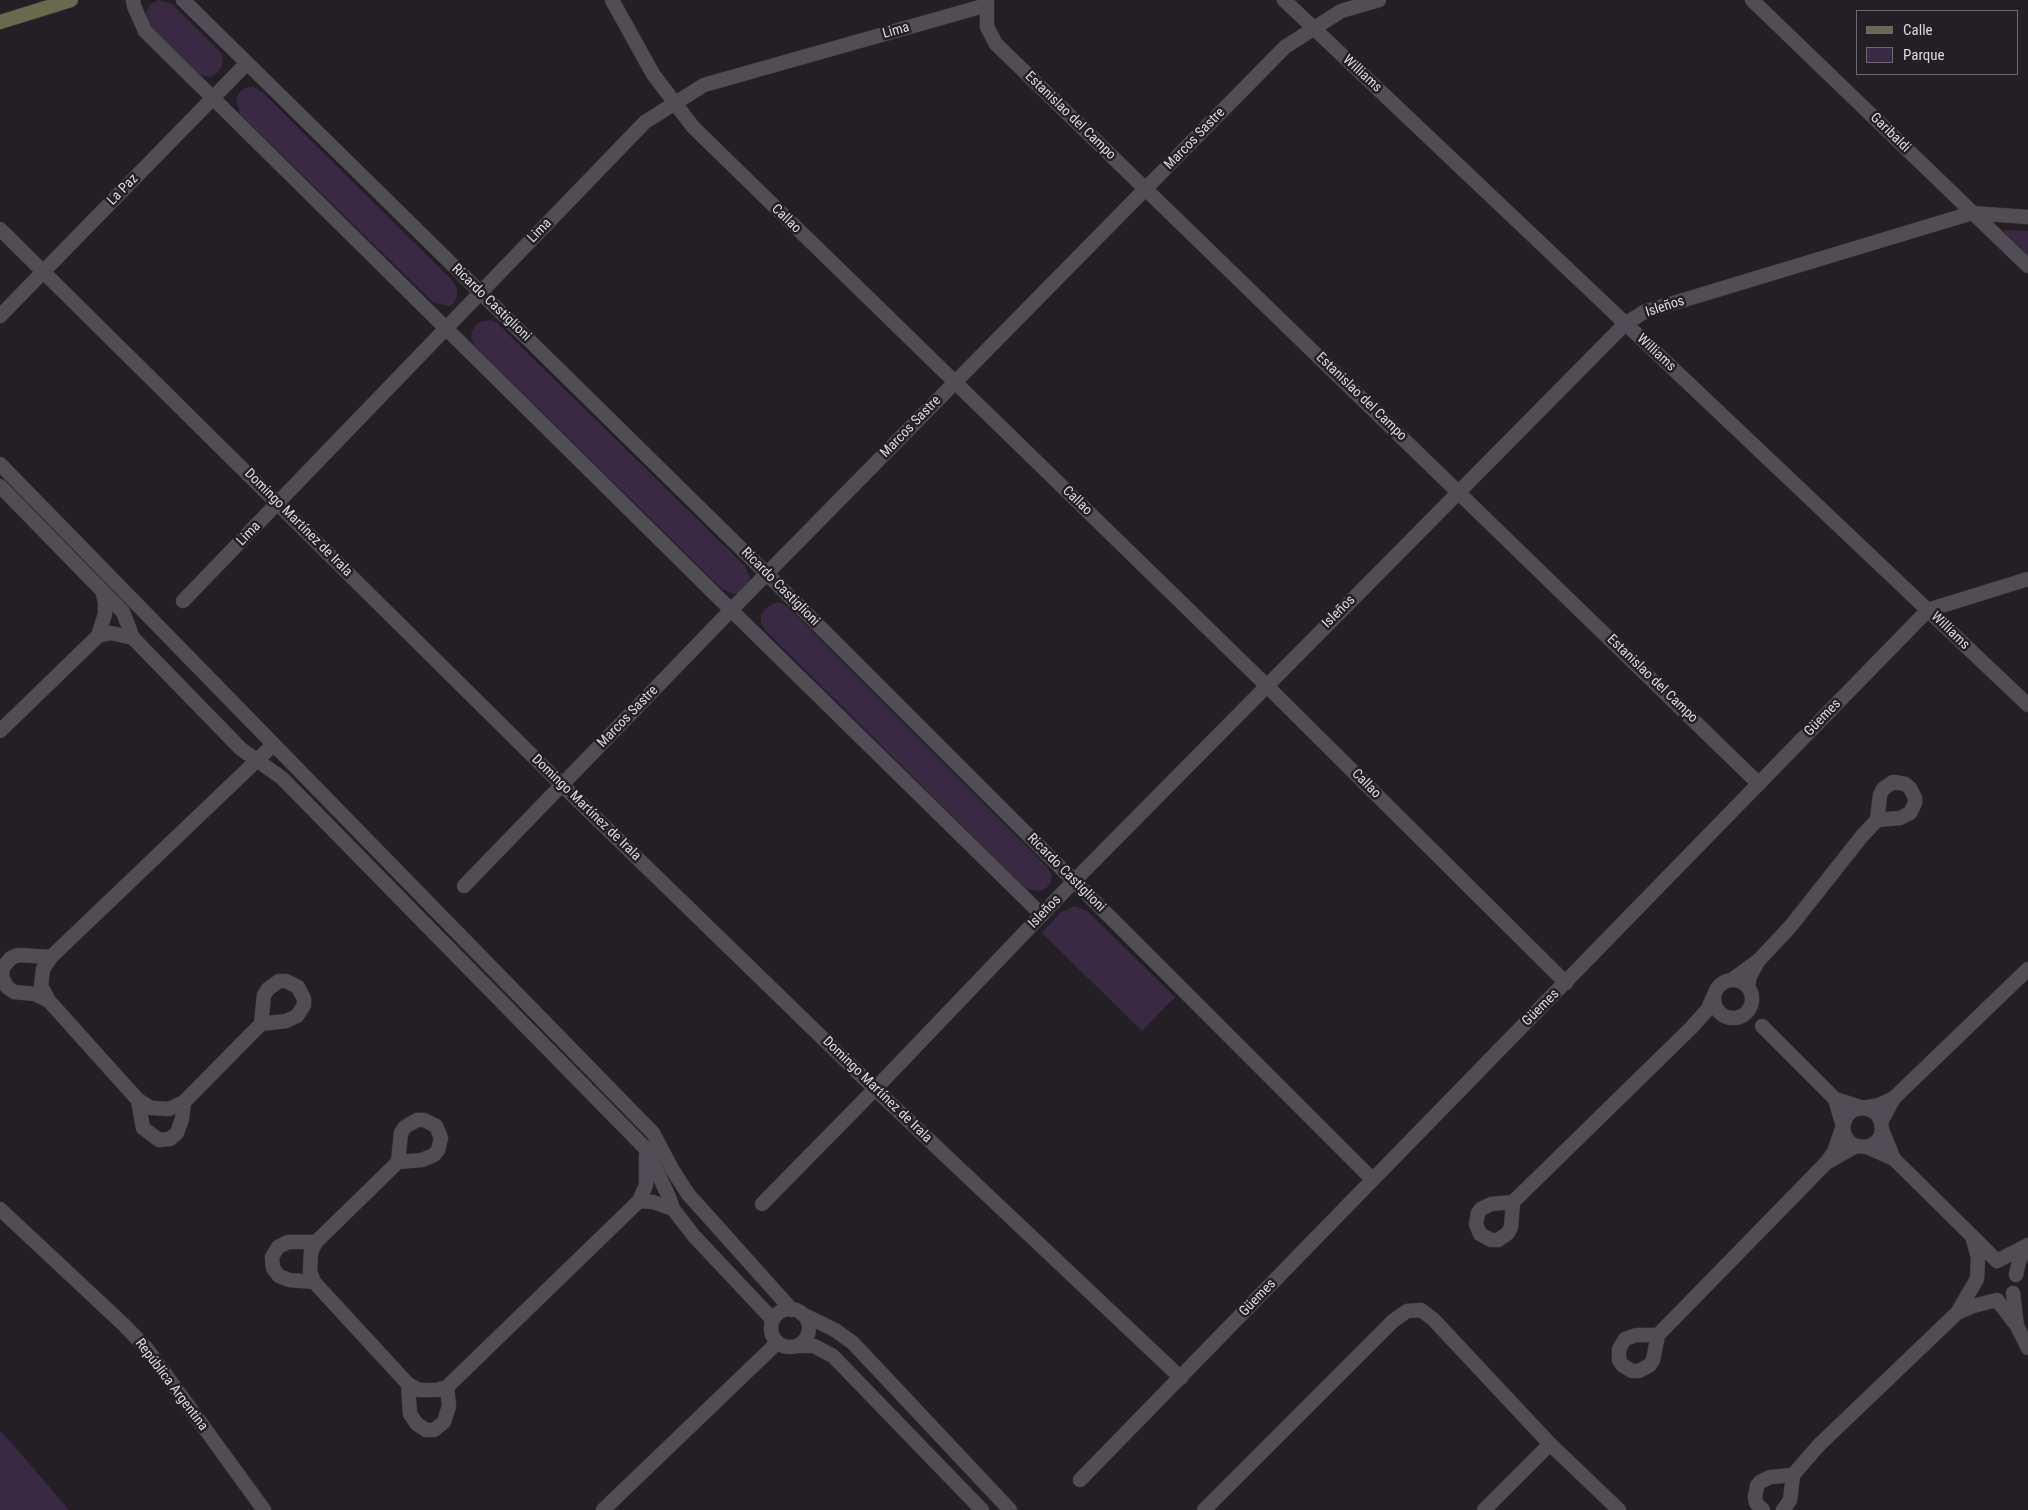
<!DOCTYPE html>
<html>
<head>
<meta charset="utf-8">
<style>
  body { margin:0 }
  #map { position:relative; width:2028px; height:1510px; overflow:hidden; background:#231f25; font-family:"Roboto Condensed",sans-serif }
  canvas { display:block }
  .legend { position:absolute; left:1856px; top:10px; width:162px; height:65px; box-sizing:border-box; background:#231f25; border:1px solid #6d6a6f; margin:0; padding:6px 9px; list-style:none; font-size:15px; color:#dddade }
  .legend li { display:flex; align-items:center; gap:10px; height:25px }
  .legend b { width:25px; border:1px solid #6d6a6f }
</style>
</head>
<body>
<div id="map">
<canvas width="2028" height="1510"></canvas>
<ul class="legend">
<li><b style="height:6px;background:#676a4c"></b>Calle</li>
<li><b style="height:14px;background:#3a2943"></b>Parque</li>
</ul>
</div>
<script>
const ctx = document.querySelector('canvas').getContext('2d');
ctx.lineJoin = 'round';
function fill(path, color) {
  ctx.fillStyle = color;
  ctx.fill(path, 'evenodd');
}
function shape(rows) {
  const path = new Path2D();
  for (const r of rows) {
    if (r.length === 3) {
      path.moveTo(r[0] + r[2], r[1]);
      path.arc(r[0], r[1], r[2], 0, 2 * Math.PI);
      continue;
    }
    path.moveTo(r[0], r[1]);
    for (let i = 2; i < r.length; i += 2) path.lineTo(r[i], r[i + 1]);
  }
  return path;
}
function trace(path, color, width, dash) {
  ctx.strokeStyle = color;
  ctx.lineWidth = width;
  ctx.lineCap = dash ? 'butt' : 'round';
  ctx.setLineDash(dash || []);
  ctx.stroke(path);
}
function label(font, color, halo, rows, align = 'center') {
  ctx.font = font + ' "Roboto Condensed",sans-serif';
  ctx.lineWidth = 5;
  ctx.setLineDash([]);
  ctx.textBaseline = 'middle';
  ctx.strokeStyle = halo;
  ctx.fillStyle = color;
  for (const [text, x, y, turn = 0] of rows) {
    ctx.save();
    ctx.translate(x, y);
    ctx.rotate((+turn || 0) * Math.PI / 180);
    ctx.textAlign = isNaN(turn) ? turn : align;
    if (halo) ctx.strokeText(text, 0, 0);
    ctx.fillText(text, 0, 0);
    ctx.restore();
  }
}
const green = shape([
  [158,0,172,4,220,52,223,57,222,66,218,72,211,77,198,75,149,28,145,19,146,12,151,4],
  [254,87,262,92,452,280,457,288,457,296,454,303,449,306,434,303,240,114,236,99,239,93,245,88],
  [2002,230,2028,231,2028,255],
  [491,320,497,323,745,566,750,578,747,587,740,593,733,594,722,589,474,345,471,337,472,331,477,324,483,321],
  [774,603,781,603,788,607,1047,867,1052,874,1051,883,1046,888,1040,891,1026,889,765,630,761,623,761,615,766,608],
  [1075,906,1087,911,1175,997,1142,1031,1042,933,1061,912],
  [0,1431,16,1448,69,1510,0,1510]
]);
const minor = shape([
  [133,0,134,6,145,31,731,610,1042,915],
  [183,0,767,574,1372,1179],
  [612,0,653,74,693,127,1267,686,1566,983],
  [987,0,987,27,996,44,1759,784],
  [0,229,562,785,875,1089,1181,1378],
  [0,316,246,64],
  [0,464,653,1133,672,1169,688,1194,792,1310],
  [0,486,123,612,133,638,241,749,282,778,646,1149,669,1197,673,1209,694,1236,773,1320],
  [183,601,645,122,704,85,987,5],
  [98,636,111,633,133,638],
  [0,731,98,636,105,614,105,602,102,590],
  [464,886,731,610,1285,47,1341,11,1379,0],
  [1759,960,1790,927,1862,836,1877,820,1880,795,1883,789,1893,782,1905,784,1910,788,1915,798,1915,803,1910,813,1900,818,1877,820],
  [1733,979,1759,960,1750,976,1748,986],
  [1733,999,19],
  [49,1001,35,994,14,992,7,987,2,977,3,967,11,958,18,955,51,957],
  [261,1024,264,995,268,989,279,981,286,981,298,987,304,999,304,1005,297,1016,286,1021,261,1024,184,1102,169,1109,151,1108,138,1100,49,1001,41,986,43,969,51,957,273,745],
  [1762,1026,1835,1099],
  [1894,1098,2028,969],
  [138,1100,143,1128,159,1140,170,1139,177,1133,182,1119,184,1102],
  [1856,1146,1826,1163,1834,1152,1843,1126,1835,1099,1863,1108,1879,1105,1894,1098,1881,1122,1882,1130,1880,1138,1874,1144,1867,1147,1856,1146,1849,1142,1844,1134,1843,1126,1846,1117,1853,1110,1863,1108,1871,1110,1878,1115,1881,1122],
  [1867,1147,1894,1159,1882,1130],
  [646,1155,646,1185,639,1201,653,1202,673,1209],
  [1894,1159,1972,1236],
  [398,1162,422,1160,434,1155,438,1150,441,1138,436,1126,424,1120,417,1120,405,1127,401,1133,398,1162,316,1242,311,1252,310,1271,314,1282,408,1384,419,1390,437,1390,447,1387,639,1201],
  [1513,1202,1511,1227,1508,1233,1498,1240,1491,1240,1480,1234,1476,1224,1478,1213,1481,1209,1491,1204,1513,1202,1691,1028,1708,1009,1713,997],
  [762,1204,875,1089,1074,881,1625,324,1644,312,1972,213,2028,217],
  [0,1209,124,1325,147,1349,264,1510],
  [314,1282,289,1280,279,1276,273,1268,272,1257,278,1247,288,1242,316,1242],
  [2013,1293,2017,1326,1997,1300,1973,1306,1957,1313,1977,1279,1978,1257,1972,1236,1997,1261,2028,1245,2019,1261,2016,1275],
  [790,1328,19],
  [802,1314,835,1330,853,1343,1010,1510],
  [2017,1326,2028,1348],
  [1658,1335,1636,1335,1625,1339,1619,1349,1619,1360,1622,1365,1632,1371,1639,1371,1650,1365,1653,1360,1658,1335,1826,1163],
  [797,1346,814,1346,833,1356,982,1510],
  [408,1384,410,1414,417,1424,426,1430,434,1430,444,1422,449,1406,447,1387],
  [1080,1480,1928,610,2028,579],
  [603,1510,777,1343],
  [1204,1510,1393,1321,1407,1311,1421,1310,1433,1319,1550,1444,1619,1510],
  [1484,1510,1550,1444],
  [1763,1510,1756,1503,1755,1497,1757,1486,1760,1482,1770,1477,1793,1475],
  [1783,1510,1790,1500,1793,1475,1819,1445,1957,1313]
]);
const tertiary = shape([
  [1284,0,2028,705],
  [1752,0,2028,266]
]);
const secondary = shape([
  [0,22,71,0]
]);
const streetNames = [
  ["Lima",896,31,-16],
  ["Williams",1362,74,43],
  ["Estanislao del Campo",1070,116,44],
  ["Garibaldi",1890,133,44],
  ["Marcos Sastre",1195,139,-46],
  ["La Paz",123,190,-46],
  ["Callao",786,219,44],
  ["Lima",540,231,-46],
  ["Ricardo Castiglioni",491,303,44],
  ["Isleños",1665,307,-18],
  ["Williams",1656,353,43],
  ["Estanislao del Campo",1361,397,44],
  ["Marcos Sastre",911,427,-46],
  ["Callao",1077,501,44],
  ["Domingo Martínez de Irala",298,523,45],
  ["Lima",249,534,-46],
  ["Ricardo Castiglioni",780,587,45],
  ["Isleños",1339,612,-45],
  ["Williams",1950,631,44],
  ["Estanislao del Campo",1652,679,44],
  ["Marcos Sastre",628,717,-46],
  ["Güemes",1823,718,-46],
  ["Callao",1366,784,45],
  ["Domingo Martínez de Irala",586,808,44],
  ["Ricardo Castiglioni",1066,873,45],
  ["Isleños",1045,912,-46],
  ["Güemes",1541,1008,-45],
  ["Domingo Martínez de Irala",877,1090,44],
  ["Güemes",1258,1298,-46],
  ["República Argentina",171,1385,53]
];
fill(green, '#3a2943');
trace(minor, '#3e3b40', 15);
trace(tertiary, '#3e3b40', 15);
trace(secondary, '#3e3b40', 15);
trace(minor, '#514d54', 14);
trace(tertiary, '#514d54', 14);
trace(secondary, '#676a4c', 14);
label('14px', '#dddade', '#231f25', streetNames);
</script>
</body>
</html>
